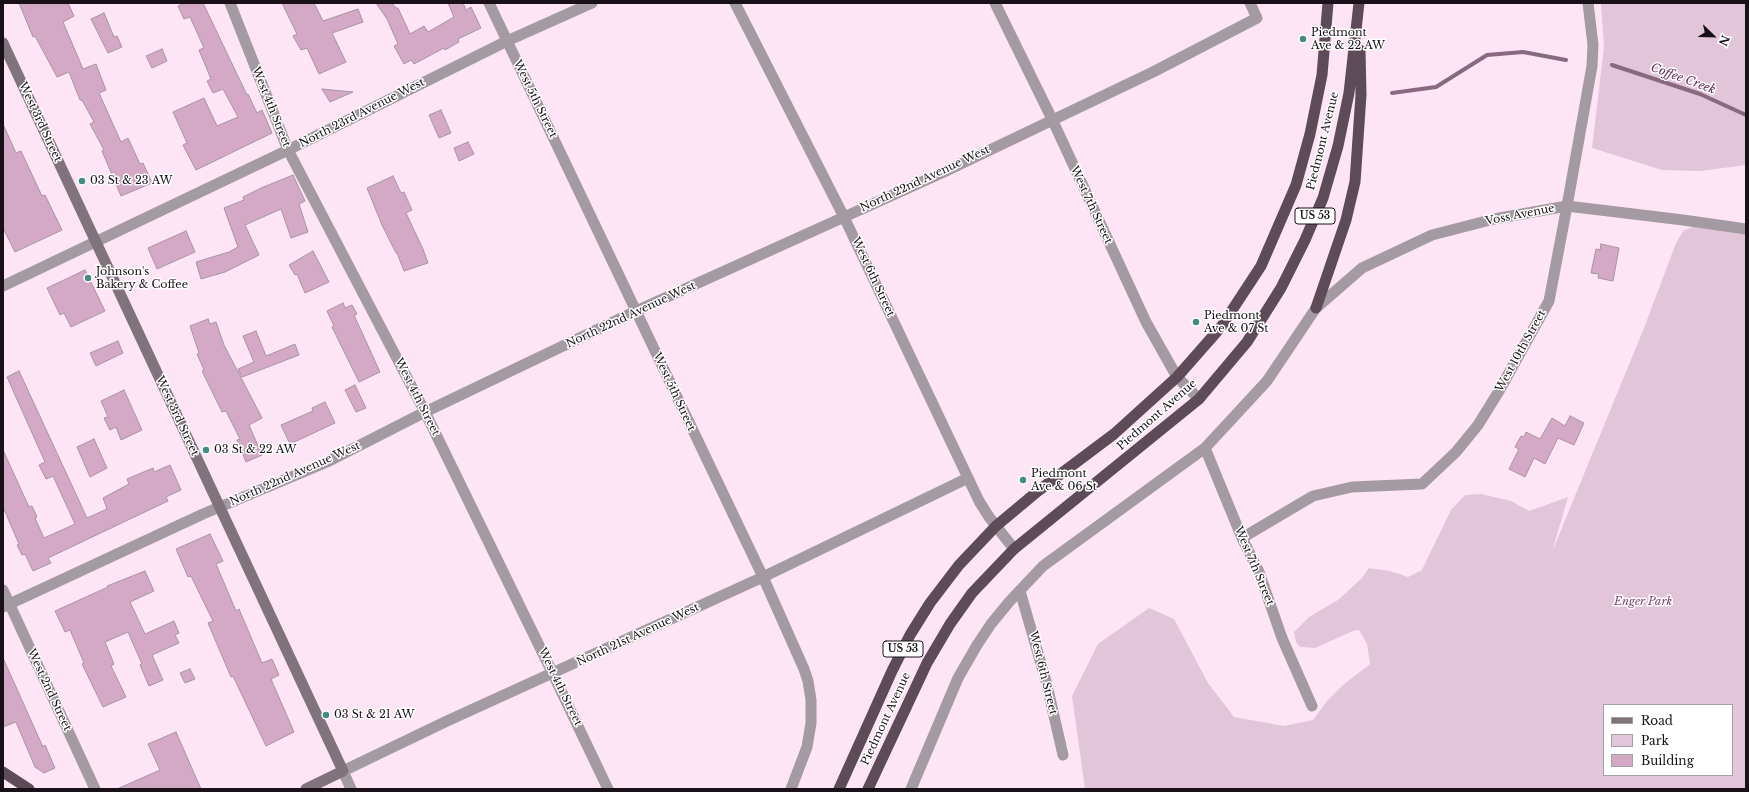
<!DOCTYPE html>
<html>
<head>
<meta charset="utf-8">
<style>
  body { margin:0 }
  #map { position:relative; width:1749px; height:792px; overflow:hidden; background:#fde5f5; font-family:"Libre Baskerville",serif }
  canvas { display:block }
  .frame { position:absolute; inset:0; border:4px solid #191117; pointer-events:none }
  .legend { position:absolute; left:1603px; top:704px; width:130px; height:72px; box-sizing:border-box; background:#fff; border:1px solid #a3a0a2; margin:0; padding:5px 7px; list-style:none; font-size:12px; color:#191117 }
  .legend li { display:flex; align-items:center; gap:8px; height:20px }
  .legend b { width:20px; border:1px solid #a3a0a2 }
  .north { position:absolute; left:1693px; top:16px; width:40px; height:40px; -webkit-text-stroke:3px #fff; paint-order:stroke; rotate:113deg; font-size:11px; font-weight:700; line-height:16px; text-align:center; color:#191117 }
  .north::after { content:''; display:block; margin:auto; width:14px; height:18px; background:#191117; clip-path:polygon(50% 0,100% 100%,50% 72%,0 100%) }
</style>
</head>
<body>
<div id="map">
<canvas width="1749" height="792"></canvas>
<div class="frame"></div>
<ul class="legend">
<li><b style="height:5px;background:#81737c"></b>Road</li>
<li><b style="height:11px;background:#e2c5d8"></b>Park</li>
<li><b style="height:11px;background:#d3a9c6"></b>Building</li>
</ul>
<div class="north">N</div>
</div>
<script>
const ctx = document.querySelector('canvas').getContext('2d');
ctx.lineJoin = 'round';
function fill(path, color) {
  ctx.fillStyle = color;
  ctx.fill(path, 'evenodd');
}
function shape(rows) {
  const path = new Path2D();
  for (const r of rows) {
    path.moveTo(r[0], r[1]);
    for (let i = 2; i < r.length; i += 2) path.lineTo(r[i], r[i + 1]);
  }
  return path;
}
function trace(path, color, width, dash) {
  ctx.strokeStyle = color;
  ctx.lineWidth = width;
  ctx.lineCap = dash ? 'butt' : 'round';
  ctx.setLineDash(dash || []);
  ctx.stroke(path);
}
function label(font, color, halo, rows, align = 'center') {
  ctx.font = font + ' "Libre Baskerville",serif';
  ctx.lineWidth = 3;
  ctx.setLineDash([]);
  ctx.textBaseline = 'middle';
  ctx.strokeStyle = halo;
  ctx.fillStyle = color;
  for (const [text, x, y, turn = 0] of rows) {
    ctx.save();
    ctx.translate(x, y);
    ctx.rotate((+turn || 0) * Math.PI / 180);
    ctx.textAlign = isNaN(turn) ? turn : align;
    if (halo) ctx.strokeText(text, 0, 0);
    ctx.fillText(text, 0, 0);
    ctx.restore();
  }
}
const green = shape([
  [1617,3,1746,3,1746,165,1700,171,1662,170,1592,148,1604,47,1601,4],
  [1693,227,1746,234,1746,789,1085,789,1072,696,1098,644,1149,608,1174,619,1208,683,1234,717,1284,726,1313,720,1327,701,1343,685,1370,664,1367,644,1359,630,1353,631,1315,648,1300,647,1296,642,1294,632,1309,617,1338,600,1362,578,1369,568,1390,571,1408,577,1422,570,1451,510,1465,495,1481,494,1511,501,1529,511,1568,497,1552,552,1644,328,1676,243,1684,230],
  [1604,705,1732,705,1732,775,1604,775]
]);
const stream = shape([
  [1612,65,1700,94,1746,115],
  [1392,93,1436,87,1487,55,1523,52,1566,60]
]);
const building = shape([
  [19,3,68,3,74,16,63,22,83,69,96,64,106,90,99,93,121,142,128,138,140,164,143,163,152,183,121,196,102,151,104,150,90,124,94,122,82,100,80,100,69,72,57,77,35,36,33,37,19,3],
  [185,3,203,3,247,95,248,94,257,113,262,110,272,133,196,170,183,145,187,143,173,112,204,98,217,126,238,117,223,89,213,93,207,81,211,79,199,50,204,48,190,17,184,19,178,6,185,3],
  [282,3,314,3,323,21,358,9,363,22,332,33,346,62,319,74,307,48,301,50,293,36,297,34,282,3],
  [376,3,392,3,396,8,398,8,410,34,424,26,428,32,454,17,448,3,463,3,466,10,471,7,481,28,458,39,459,42,445,50,444,48,414,64,411,60,404,64,394,46,398,44,387,19,376,3],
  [104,13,114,37,117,36,122,47,108,53,91,19,104,13],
  [162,49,167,61,152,68,146,56,162,49],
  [322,89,353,92,330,102,322,89],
  [441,110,451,133,439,138,429,115,441,110],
  [3,124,16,153,21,151,42,196,45,195,62,230,15,252,3,228,3,124],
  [468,142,474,154,459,161,454,148,468,142],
  [293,175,305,201,299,204,308,232,291,238,281,209,245,225,259,255,225,272,201,279,196,262,229,252,238,247,224,208,244,200,243,197,261,188,293,175],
  [393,176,401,193,404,192,412,210,406,213,423,249,428,263,404,271,397,253,396,253,382,225,367,188,393,176],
  [186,231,195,252,157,269,148,248,186,231],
  [1601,244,1619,248,1613,281,1598,278,1599,274,1591,273,1596,249,1600,250,1601,244],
  [313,251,329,282,305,293,297,274,295,275,289,265,313,251],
  [85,270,105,311,71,327,64,313,60,315,47,288,85,270],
  [343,303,345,308,352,305,357,314,354,315,380,372,359,382,332,327,334,326,327,311,343,303],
  [208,319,210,324,216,322,224,345,262,418,249,425,262,455,246,462,237,440,240,439,226,411,222,412,202,371,204,370,197,354,199,353,190,326,208,319],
  [256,331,266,356,295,344,299,355,242,377,238,369,254,362,243,336,256,331],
  [118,341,123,353,96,366,90,353,118,341],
  [19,371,87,518,107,509,103,498,129,484,127,479,153,468,154,472,170,465,181,490,166,497,168,501,48,558,51,563,33,571,25,554,22,555,17,545,19,544,3,507,3,450,29,507,32,506,37,517,35,518,44,538,75,524,53,476,46,479,39,465,45,462,7,377,19,371],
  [355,385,366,408,356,412,345,390,355,385],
  [124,390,142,430,121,440,116,427,110,430,104,418,108,417,101,401,124,390],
  [325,402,335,423,290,444,281,425,313,411,312,408,325,402],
  [1570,416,1584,423,1574,445,1558,438,1545,464,1534,458,1525,477,1509,469,1519,449,1515,447,1521,436,1524,437,1526,432,1540,439,1552,418,1565,426,1570,416],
  [94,439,107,468,90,477,77,447,94,439],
  [210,534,223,561,216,564,236,611,239,609,262,663,272,659,279,675,271,679,294,732,266,746,233,676,231,677,208,623,213,621,191,576,188,577,176,549,210,534],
  [145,571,154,591,130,602,145,634,174,621,179,633,175,635,179,643,152,655,163,680,149,686,140,665,142,664,128,632,105,642,114,664,111,666,126,697,103,707,82,664,84,663,70,630,65,632,55,611,108,587,107,586,145,571],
  [3,658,43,747,45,745,55,768,44,773,35,767,16,722,3,727,3,658],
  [190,669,195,679,185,683,180,673,190,669],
  [176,732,201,789,117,789,160,770,148,744,176,732]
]);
const minor = shape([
  [230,3,288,150,425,412,553,674,608,789],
  [735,3,844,217,979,501,989,517,1014,549],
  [995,3,1052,119,1146,322,1177,377,1199,399],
  [3,286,288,150,507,41,592,3],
  [1205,448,1242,538,1259,572,1282,638,1312,706],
  [1242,538,1313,496,1352,487,1422,484,1456,452,1478,425,1499,391,1549,301,1567,206,1683,220,1746,229],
  [763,577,968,478],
  [3,590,95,789],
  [1020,591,1046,681,1063,755],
  [3,607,203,514,327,462,425,412,636,311,946,171,1153,72,1257,18,1250,3],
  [343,771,351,789]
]);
const tertiary = shape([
  [489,3,763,577,804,669,808,681,811,700,811,723,807,747,791,789],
  [343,771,447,721,763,577],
  [911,789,958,678,977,645,991,624,1009,602,1043,566,1205,448,1267,381,1316,308,1362,268,1432,235,1494,219,1567,206,1592,66,1593,45,1588,3]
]);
const secondary = shape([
  [3,43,343,771,306,789]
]);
const trunk = shape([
  [1316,308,1346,220,1355,182,1361,95,1360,50],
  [3,772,29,789],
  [839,789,892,671,910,635,930,603,959,565,996,526,1038,491,1114,434,1177,377,1221,327,1261,266,1296,185,1310,134,1322,75,1328,3],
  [868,789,927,663,950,624,972,593,1014,549,1199,399,1247,342,1281,288,1305,240,1323,198,1338,146,1349,93,1359,3]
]);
const markers = [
  [1303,39,4,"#448b85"],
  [82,181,4,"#448b85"],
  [88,278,4,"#448b85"],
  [1196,322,4,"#448b85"],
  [206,450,4,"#448b85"],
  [1023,480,4,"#448b85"],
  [326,715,4,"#448b85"]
];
const shields = [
  [1315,216,40],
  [903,649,40]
];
const shieldNames = [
  ["US 53",1315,216],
  ["US 53",903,649]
];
const poiNames = [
  ["Piedmont",1311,33],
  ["Ave & 22 AW",1311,46],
  ["03 St & 23 AW",90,181],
  ["Johnson's",96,272],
  ["Bakery & Coffee",96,285],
  ["Piedmont",1204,316],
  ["Ave & 07 St",1204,329],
  ["03 St & 22 AW",214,450],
  ["Piedmont",1031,474],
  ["Ave & 06 St",1031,487],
  ["03 St & 21 AW",334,715]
];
const streetNames = [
  ["West 5th Street",535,99,64],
  ["West 4th Street",271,107,68],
  ["North 23rd Avenue West",362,113,-27],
  ["West 3rd Street",40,122,65],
  ["Piedmont Avenue",1323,141,-76],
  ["North 22nd Avenue West",925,179,-25],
  ["West 7th Street",1091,205,65],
  ["Voss Avenue",1520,215,-11],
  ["West 6th Street",873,277,65],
  ["North 22nd Avenue West",631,315,-25],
  ["West 10th Street",1521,351,-61],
  ["West 5th Street",674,392,65],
  ["West 4th Street",417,397,63],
  ["Piedmont Avenue",1157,415,-41],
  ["West 3rd Street",177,416,65],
  ["North 22nd Avenue West",295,474,-24],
  ["West 7th Street",1254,566,67],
  ["North 21st Avenue West",638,635,-25],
  ["West 6th Street",1043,673,76],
  ["West 4th Street",560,687,64],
  ["West 2nd Street",49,690,65],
  ["Piedmont Avenue",886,719,-65]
];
const parkNames = [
  ["Enger Park",1643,602]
];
const waterNames = [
  ["Coffee Creek",1683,79,20]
];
fill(green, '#e2c5d8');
trace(stream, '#88697f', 4);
fill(building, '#d3a9c6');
trace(building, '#a993a2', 1);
trace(minor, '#a49aa1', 11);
trace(tertiary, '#a49aa1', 11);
trace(secondary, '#81737c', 11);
trace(trunk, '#5d4c57', 11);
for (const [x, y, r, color] of markers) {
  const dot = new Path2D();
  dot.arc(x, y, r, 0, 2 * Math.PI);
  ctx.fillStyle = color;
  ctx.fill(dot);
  trace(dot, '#fff', 1.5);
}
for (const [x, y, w] of shields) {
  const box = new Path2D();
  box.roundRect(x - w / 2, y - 8, w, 16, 3);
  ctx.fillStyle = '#fff';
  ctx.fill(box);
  trace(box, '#191117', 1);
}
label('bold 10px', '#191117', null, shieldNames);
label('11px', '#191117', '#fff', poiNames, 'left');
label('11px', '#191117', '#fff', streetNames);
label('italic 11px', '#753f66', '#fff', parkNames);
label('italic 12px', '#643056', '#fff', waterNames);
</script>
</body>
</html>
